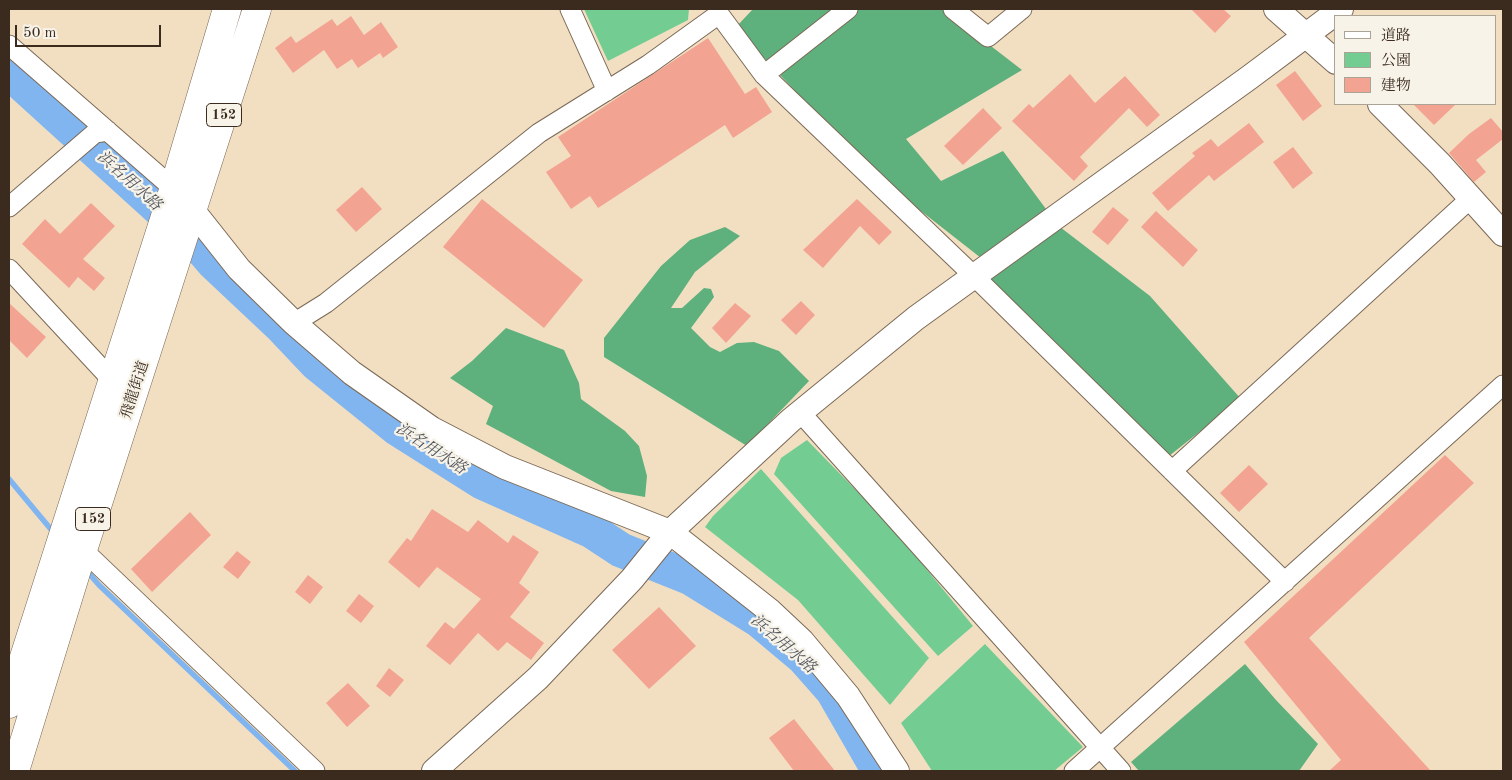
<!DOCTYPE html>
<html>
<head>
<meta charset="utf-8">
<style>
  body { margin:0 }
  #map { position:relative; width:1512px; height:780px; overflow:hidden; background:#f2dfc2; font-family:"Old Standard TT","Noto Serif JP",serif }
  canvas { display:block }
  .frame { position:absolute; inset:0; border:10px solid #3b2a1e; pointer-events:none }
  .legend { position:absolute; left:1334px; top:15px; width:162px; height:90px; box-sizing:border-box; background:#f7f3e8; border:1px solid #aca397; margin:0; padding:6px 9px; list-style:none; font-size:15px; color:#3b2a1e }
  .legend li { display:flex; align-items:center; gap:10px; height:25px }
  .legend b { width:25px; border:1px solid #aca397 }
  .scale { position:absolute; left:15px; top:25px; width:146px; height:22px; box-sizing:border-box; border:2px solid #3b2a1e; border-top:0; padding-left:6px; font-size:15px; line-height:18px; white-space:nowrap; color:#3b2a1e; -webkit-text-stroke:4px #f7f3e8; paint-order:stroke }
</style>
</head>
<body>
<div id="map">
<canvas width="1512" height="780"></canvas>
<div class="frame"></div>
<ul class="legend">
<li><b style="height:6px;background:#fff"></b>道路</li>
<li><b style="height:14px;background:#73cc92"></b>公園</li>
<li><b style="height:14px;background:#f3a391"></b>建物</li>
</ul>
<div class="scale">50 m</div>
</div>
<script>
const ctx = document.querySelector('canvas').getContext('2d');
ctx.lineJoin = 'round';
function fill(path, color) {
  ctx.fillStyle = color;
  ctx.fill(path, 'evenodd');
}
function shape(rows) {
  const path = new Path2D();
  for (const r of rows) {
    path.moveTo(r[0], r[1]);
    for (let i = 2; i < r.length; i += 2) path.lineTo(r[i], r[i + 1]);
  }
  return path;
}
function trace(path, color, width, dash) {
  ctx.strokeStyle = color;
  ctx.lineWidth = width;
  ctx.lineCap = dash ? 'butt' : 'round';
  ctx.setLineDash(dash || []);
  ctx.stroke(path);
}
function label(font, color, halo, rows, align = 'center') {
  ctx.font = font + ' "Old Standard TT","Noto Serif JP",serif';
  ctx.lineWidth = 4.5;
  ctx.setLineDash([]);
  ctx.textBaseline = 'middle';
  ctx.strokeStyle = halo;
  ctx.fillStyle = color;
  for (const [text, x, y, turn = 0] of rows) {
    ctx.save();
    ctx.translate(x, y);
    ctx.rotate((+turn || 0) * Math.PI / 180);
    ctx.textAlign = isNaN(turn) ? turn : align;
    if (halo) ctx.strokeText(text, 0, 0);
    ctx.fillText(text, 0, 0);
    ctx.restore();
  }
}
const green = shape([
  [584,9,689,9,688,20,608,61],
  [807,440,892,527,973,626,938,656,774,474,781,458],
  [761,469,929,658,890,705,798,600,705,527,713,516],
  [985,644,1083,747,1054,771,932,771,901,723]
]);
const forest = shape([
  [753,9,943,9,1022,70,906,139,941,181,1003,151,1046,209,981,258,875,175,762,56,737,26],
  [725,227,740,236,695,272,671,308,682,308,704,288,711,289,714,297,691,328,710,347,720,352,737,343,754,342,779,351,809,381,747,446,604,357,604,338,661,266,690,240],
  [1060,227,1150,296,1241,399,1169,456,989,280],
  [506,328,564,350,579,383,581,399,625,431,639,446,647,476,645,497,611,491,486,424,493,406,450,378,472,361],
  [1245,664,1276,700,1318,744,1299,771,1139,771,1131,762]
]);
const stream = shape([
  [9,479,54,533],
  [86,570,99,585,295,771]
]);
const river = shape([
  [9,72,196,242,214,263,281,326,316,363,398,429,482,482,592,531,621,550,691,578,759,620,803,657,833,691,879,771]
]);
const building = shape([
  [1191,9,1223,9,1231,16,1215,33],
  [351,16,364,35,381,22,398,47,383,58,380,53,358,68,352,59,337,69,324,50,293,73,275,48,291,36,296,43,332,19,337,26],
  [708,38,745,94,756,87,772,112,733,138,725,125,598,208,590,196,571,209,546,172,571,156,558,137],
  [1295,71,1322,106,1303,121,1276,85],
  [1070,74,1095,103,1125,76,1160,115,1147,127,1129,108,1080,157,1088,166,1074,181,1012,121,1029,104,1033,108],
  [1413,104,1456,104,1434,125],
  [983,108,1002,128,963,165,944,146],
  [1491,118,1503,132,1503,139,1476,160,1486,172,1474,182,1449,153,1469,134],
  [1249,123,1264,142,1214,181,1209,175,1168,211,1152,193,1195,156,1192,153,1211,139,1218,147],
  [1293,147,1313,173,1293,189,1273,162],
  [362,187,382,209,356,232,336,210],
  [482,199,583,280,544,328,443,247],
  [857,199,892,232,879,245,860,226,823,268,803,250],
  [91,203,115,226,83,259,105,278,94,291,78,277,69,288,22,244,45,219,60,234],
  [1113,207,1129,220,1108,245,1092,232],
  [1156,211,1198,250,1183,267,1141,227],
  [801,301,815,315,796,335,781,320],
  [9,303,46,337,27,358,9,340],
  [735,303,751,316,726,343,712,328],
  [1445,455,1474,483,1309,638,1431,771,1329,771,1341,760,1244,642],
  [1249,465,1268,484,1239,512,1220,493],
  [432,509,468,532,478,520,508,543,513,535,539,552,519,583,530,592,510,617,544,643,531,660,507,642,498,651,478,633,450,665,426,646,445,622,454,629,481,599,437,567,419,588,388,562,407,538,411,541],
  [190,512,211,535,152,592,131,569],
  [237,551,251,562,238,579,223,567],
  [308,575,323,587,310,604,295,592],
  [359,594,374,606,361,623,346,611],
  [659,607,696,646,649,689,612,650],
  [389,668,404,680,390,697,376,686],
  [348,683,370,706,347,727,326,703],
  [794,719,835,771,794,771,769,738]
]);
const minor = shape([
  [570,9,607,91],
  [953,9,988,37,1022,9],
  [9,45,174,189],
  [764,75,848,9],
  [9,207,95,133,108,131],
  [9,269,112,380],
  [294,323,326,303,539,133,648,65,719,14,764,75,974,276,1285,582],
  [800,412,1121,771],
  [1172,471,1471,198],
  [83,550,315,771],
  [1074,771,1503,385]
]);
const tertiary = shape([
  [1276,9,1336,62],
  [1380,104,1440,164,1503,234],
  [182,197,239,269,294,323,352,373,432,429,505,467,670,532,770,611,802,641,848,696,897,771],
  [434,771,538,678,632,579,670,532,791,420,916,318,1250,77,1341,9]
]);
const trunk = shape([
  [9,704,169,204,227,9],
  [15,771,83,550,257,9]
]);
const shields = [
  [224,115,35],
  [93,519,35]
];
const shieldNames = [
  ["152",224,115],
  ["152",93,519]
];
const streetNames = [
  ["飛龍街道",135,390,-72]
];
const waterNames = [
  ["浜名用水路",129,181,42],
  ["浜名用水路",431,449,33],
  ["浜名用水路",783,644,41]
];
fill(green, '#73cc92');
fill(forest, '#5eb07c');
trace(stream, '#81b5ef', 5.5);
trace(river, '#81b5ef', 35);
fill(building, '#f3a391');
trace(minor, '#7b6957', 21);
trace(tertiary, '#7b6957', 26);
trace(trunk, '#7b6957', 29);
trace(minor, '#fff', 19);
trace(tertiary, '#fff', 24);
trace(trunk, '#fff', 28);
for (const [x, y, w] of shields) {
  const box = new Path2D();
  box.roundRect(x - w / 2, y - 11.5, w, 23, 4);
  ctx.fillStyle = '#f7f3e8';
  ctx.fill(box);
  trace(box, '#3b2a1e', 1);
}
label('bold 14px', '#3b2a1e', null, shieldNames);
label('15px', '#3b2a1e', '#f7f3e8', streetNames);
label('italic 16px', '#50545d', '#f7f3e8', waterNames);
</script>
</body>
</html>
